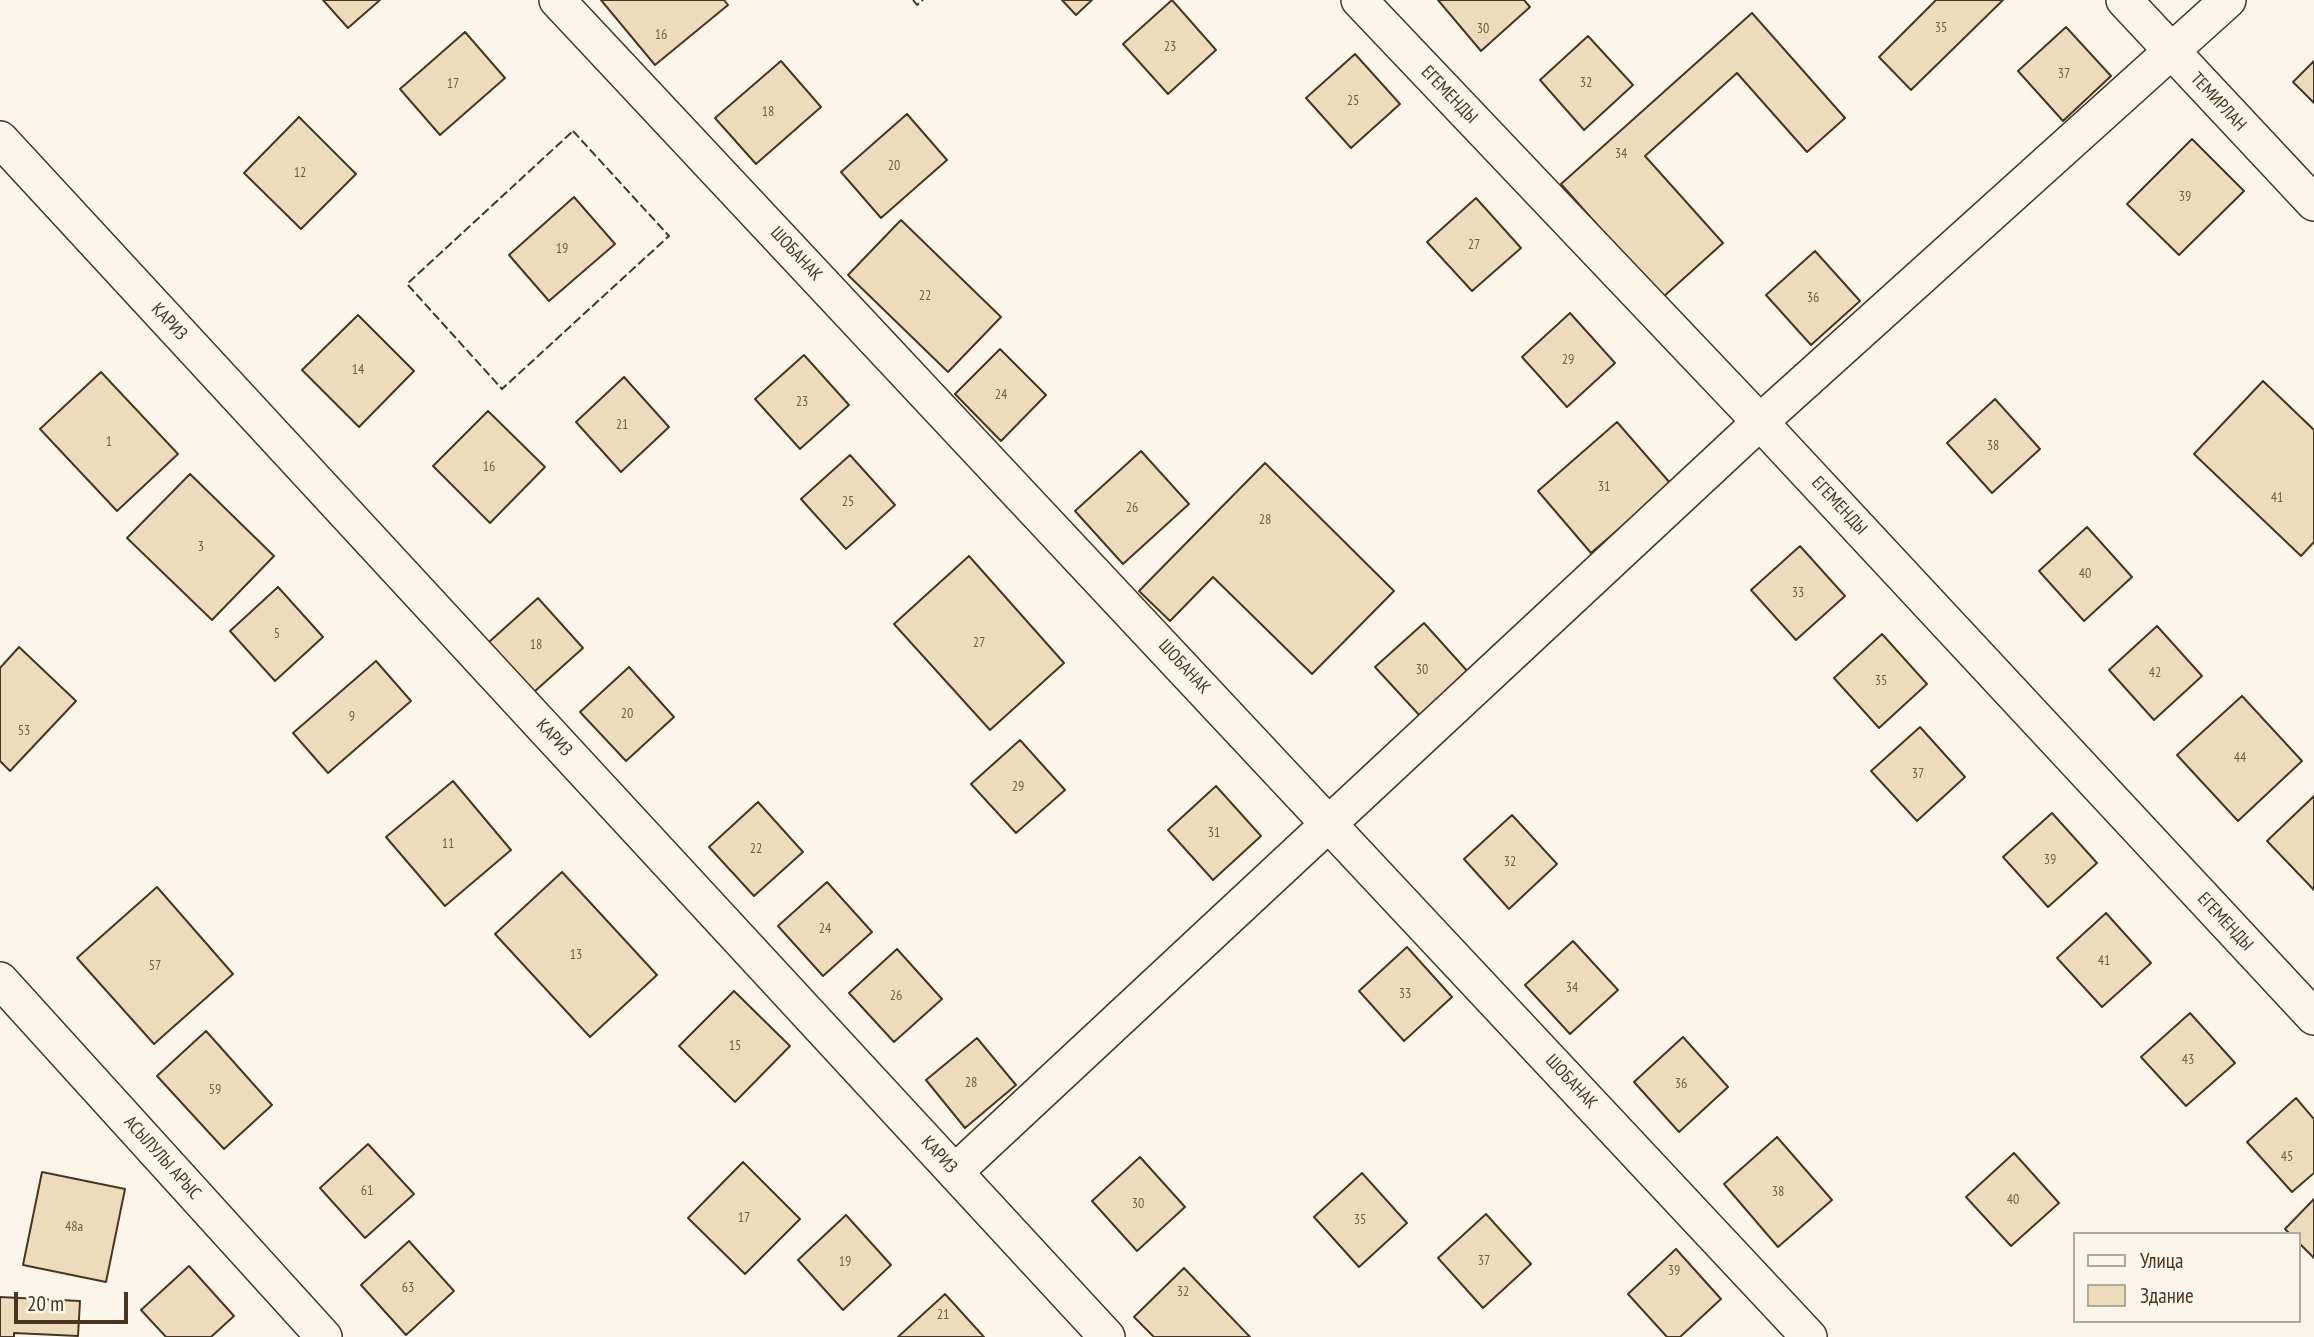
<!DOCTYPE html>
<html>
<head>
<meta charset="utf-8">
<style>
  body { margin:0 }
  #map { position:relative; width:2314px; height:1337px; overflow:hidden; background:#fbf6e9; font-family:"PT Sans Narrow",sans-serif }
  canvas { display:block }
  .legend { position:absolute; left:2073px; top:1232px; width:228px; height:91px; box-sizing:border-box; background:#fbf6e9; border:2px solid #b4a999; margin:0; padding:9px 12px; list-style:none; font-size:21px; color:#4a3520 }
  .legend li { display:flex; align-items:center; gap:14px; height:35px }
  .legend b { width:35px; border:2px solid #b4a999 }
  .scale { position:absolute; left:14px; top:1292px; width:114px; height:32px; box-sizing:border-box; border:4px solid #4a3520; border-top:0; padding-left:9px; font-size:21px; line-height:24px; white-space:nowrap; color:#4a3520; -webkit-text-stroke:5px #fbf6e9; paint-order:stroke }
</style>
</head>
<body>
<div id="map">
<canvas width="2314" height="1337"></canvas>
<ul class="legend">
<li><b style="height:9px;background:#fbf6e9"></b>Улица</li>
<li><b style="height:19px;background:#ecdcbc"></b>Здание</li>
</ul>
<div class="scale">20 m</div>
</div>
<script>
const ctx = document.querySelector('canvas').getContext('2d');
ctx.lineJoin = 'round';
function fill(path, color) {
  ctx.fillStyle = color;
  ctx.fill(path, 'evenodd');
}
function shape(rows) {
  const path = new Path2D();
  for (const r of rows) {
    path.moveTo(r[0], r[1]);
    for (let i = 2; i < r.length; i += 2) path.lineTo(r[i], r[i + 1]);
  }
  return path;
}
function trace(path, color, width, dash) {
  ctx.strokeStyle = color;
  ctx.lineWidth = width;
  ctx.lineCap = dash ? 'butt' : 'round';
  ctx.setLineDash(dash || []);
  ctx.stroke(path);
}
function label(font, color, halo, rows, align = 'center') {
  ctx.font = font + ' "PT Sans Narrow",sans-serif';
  ctx.lineWidth = 5;
  ctx.setLineDash([]);
  ctx.textBaseline = 'middle';
  ctx.strokeStyle = halo;
  ctx.fillStyle = color;
  for (const [text, x, y, turn = 0] of rows) {
    ctx.save();
    ctx.translate(x, y);
    ctx.rotate((+turn || 0) * Math.PI / 180);
    ctx.textAlign = isNaN(turn) ? turn : align;
    if (halo) ctx.strokeText(text, 0, 0);
    ctx.fillText(text, 0, 0);
    ctx.restore();
  }
}
const building = shape([
  [323,0,380,0,348,28,323,0],
  [601,0,724,0,728,5,655,65,601,0],
  [1062,0,1092,0,1076,15,1062,0],
  [1172,0,1216,50,1168,94,1123,44,1172,0],
  [1438,0,1524,0,1530,7,1481,51,1438,0],
  [1936,0,2003,0,1911,90,1879,57,1936,0],
  [1752,13,1845,118,1807,152,1737,73,1645,156,1723,243,1662,298,1561,184,1752,13],
  [2066,27,2111,76,2063,121,2018,71,2066,27],
  [465,32,505,78,440,135,400,89,465,32],
  [1588,36,1633,85,1584,130,1540,80,1588,36],
  [1355,54,1400,104,1351,148,1306,98,1355,54],
  [781,61,821,107,756,164,715,118,781,61],
  [2314,61,2314,103,2293,82,2314,61],
  [907,114,947,160,881,218,841,172,907,114],
  [299,117,356,174,301,229,244,173,299,117],
  [2192,139,2244,191,2179,255,2127,204,2192,139],
  [574,197,615,244,549,301,509,255,574,197],
  [1476,198,1521,248,1472,291,1427,242,1476,198],
  [901,220,1001,317,948,372,848,275,901,220],
  [1815,251,1860,301,1811,345,1766,295,1815,251],
  [1570,313,1615,363,1567,407,1522,357,1570,313],
  [358,315,414,371,359,427,302,370,358,315],
  [1000,349,1046,395,1001,441,955,394,1000,349],
  [804,355,849,405,800,449,755,399,804,355],
  [101,372,178,454,117,511,40,429,101,372],
  [624,377,669,427,621,472,576,422,624,377],
  [2263,381,2314,430,2314,542,2301,556,2194,454,2263,381],
  [1995,399,2040,449,1992,493,1947,443,1995,399],
  [488,411,545,467,490,523,433,466,488,411],
  [1617,422,1671,484,1591,553,1538,491,1617,422],
  [1141,451,1189,504,1123,564,1075,511,1141,451],
  [850,455,895,505,846,549,801,499,850,455],
  [1265,463,1394,591,1312,674,1213,577,1170,621,1139,591,1265,463],
  [190,474,274,556,212,620,127,538,190,474],
  [2087,527,2132,577,2084,621,2039,571,2087,527],
  [1800,546,1845,596,1796,640,1751,590,1800,546],
  [969,556,1064,663,990,730,894,624,969,556],
  [278,587,323,637,275,681,230,631,278,587],
  [538,598,583,648,534,692,489,642,538,598],
  [1424,623,1469,673,1421,717,1375,667,1424,623],
  [2157,626,2202,676,2154,720,2109,670,2157,626],
  [1882,634,1927,684,1879,728,1834,678,1882,634],
  [19,647,76,701,10,771,0,761,0,668,19,647],
  [376,661,411,701,328,773,293,733,376,661],
  [629,667,674,717,626,761,580,712,629,667],
  [2242,696,2302,761,2238,821,2177,755,2242,696],
  [1920,727,1965,777,1917,821,1871,771,1920,727],
  [1020,740,1065,790,1016,833,971,784,1020,740],
  [453,781,511,850,445,906,386,837,453,781],
  [1216,786,1261,836,1213,880,1168,830,1216,786],
  [2314,796,2314,890,2267,841,2314,796],
  [758,802,803,852,754,896,709,847,758,802],
  [2052,813,2097,863,2048,907,2003,857,2052,813],
  [1512,815,1557,864,1509,909,1464,859,1512,815],
  [562,872,657,975,590,1037,495,934,562,872],
  [827,882,872,932,823,976,778,926,827,882],
  [157,887,233,974,154,1044,77,958,157,887],
  [2106,913,2151,963,2102,1007,2057,958,2106,913],
  [1573,941,1618,990,1570,1034,1525,985,1573,941],
  [1407,947,1452,997,1404,1041,1359,991,1407,947],
  [897,949,942,999,894,1042,849,993,897,949],
  [734,991,790,1046,735,1102,679,1046,734,991],
  [2190,1013,2235,1063,2186,1106,2141,1057,2190,1013],
  [206,1031,272,1105,224,1149,157,1076,206,1031],
  [1683,1037,1728,1087,1679,1132,1634,1082,1683,1037],
  [977,1038,1016,1085,965,1128,926,1080,977,1038],
  [2296,1098,2314,1119,2314,1173,2292,1192,2247,1142,2296,1098],
  [1777,1137,1832,1200,1778,1247,1724,1184,1777,1137],
  [368,1144,414,1194,365,1238,320,1188,368,1144],
  [2014,1153,2059,1203,2011,1246,1966,1197,2014,1153],
  [1140,1157,1185,1207,1137,1251,1092,1201,1140,1157],
  [743,1162,800,1219,745,1274,688,1218,743,1162],
  [42,1172,125,1189,106,1282,23,1265,42,1172],
  [1362,1173,1407,1223,1359,1267,1314,1217,1362,1173],
  [2314,1199,2314,1258,2298,1242,2298,1234,2290,1234,2285,1229,2314,1199],
  [1486,1214,1531,1264,1483,1308,1438,1258,1486,1214],
  [846,1215,891,1265,843,1310,798,1260,846,1215],
  [409,1241,454,1291,406,1335,361,1285,409,1241],
  [1676,1249,1721,1299,1680,1337,1667,1337,1628,1294,1676,1249],
  [189,1266,234,1316,211,1337,166,1337,141,1310,189,1266],
  [1184,1268,1250,1337,1154,1337,1134,1317,1184,1268],
  [945,1294,984,1337,898,1337,945,1294],
  [0,1297,80,1301,78,1336,14,1333,14,1337,0,1337,0,1297]
]);
const minor = shape([
  [557,0,1809,1337],
  [1359,0,1760,422,2314,1017],
  [2124,0,2314,203],
  [0,139,1107,1337],
  [0,980,324,1337],
  [955,1172,1760,422,2228,0]
]);
const fence = shape([
  [913,0,917,5,923,0],
  [573,131,669,236,502,389,407,284,573,131]
]);
const numberNames = [
  ["35",1941,28],
  ["30",1483,29],
  ["16",661,35],
  ["23",1170,47],
  ["37",2064,74],
  ["32",1586,83],
  ["17",453,84],
  ["25",1353,101],
  ["18",768,112],
  ["34",1621,154],
  ["20",894,166],
  ["12",300,173],
  ["39",2185,197],
  ["27",1474,245],
  ["19",562,249],
  ["22",925,296],
  ["36",1813,298],
  ["29",1568,360],
  ["14",358,370],
  ["24",1001,395],
  ["23",802,402],
  ["21",622,425],
  ["1",109,442],
  ["38",1993,446],
  ["16",489,467],
  ["31",1604,487],
  ["41",2277,498],
  ["25",848,502],
  ["26",1132,508],
  ["28",1265,520],
  ["3",201,547],
  ["40",2085,574],
  ["33",1798,593],
  ["5",277,634],
  ["27",979,643],
  ["18",536,645],
  ["30",1422,670],
  ["42",2155,673],
  ["35",1881,681],
  ["20",627,714],
  ["9",352,717],
  ["53",24,731],
  ["44",2240,758],
  ["37",1918,774],
  ["29",1018,787],
  ["31",1214,833],
  ["11",448,844],
  ["22",756,849],
  ["39",2050,860],
  ["32",1510,862],
  ["24",825,929],
  ["13",576,955],
  ["41",2104,961],
  ["57",155,966],
  ["34",1572,988],
  ["33",1405,994],
  ["26",896,996],
  ["15",735,1046],
  ["43",2188,1060],
  ["28",971,1083],
  ["36",1681,1084],
  ["59",215,1090],
  ["45",2287,1157],
  ["61",367,1191],
  ["38",1778,1192],
  ["40",2013,1200],
  ["30",1138,1204],
  ["17",744,1218],
  ["35",1360,1220],
  ["48а",74,1227],
  ["37",1484,1261],
  ["19",845,1262],
  ["39",1674,1271],
  ["63",408,1288],
  ["32",1183,1292],
  ["21",943,1315]
];
const streetNames = [
  ["ЕГЕМЕНДЫ",1449,95,46],
  ["ТЕМИРЛАН",2218,102,47],
  ["ШОБАНАК",796,254,47],
  ["КАРИЗ",169,322,47],
  ["ЕГЕМЕНДЫ",1839,506,47],
  ["ШОБАНАК",1184,667,47],
  ["КАРИЗ",554,738,47],
  ["ЕГЕМЕНДЫ",2225,922,47],
  ["ШОБАНАК",1571,1082,47],
  ["КАРИЗ",939,1155,47],
  ["АСЫЛУЛЫ АРЫС",162,1158,48]
];
fill(building, '#ecdcbc');
trace(building, '#4a3520', 2);
trace(minor, '#4a3520', 38);
trace(minor, '#fbf6e9', 35);
trace(fence, '#4a3520', 2, [9, 3.5]);
label('14px', '#725f47', null, numberNames);
label('18px', '#4a3520', '#fbf6e9', streetNames);
</script>
</body>
</html>
